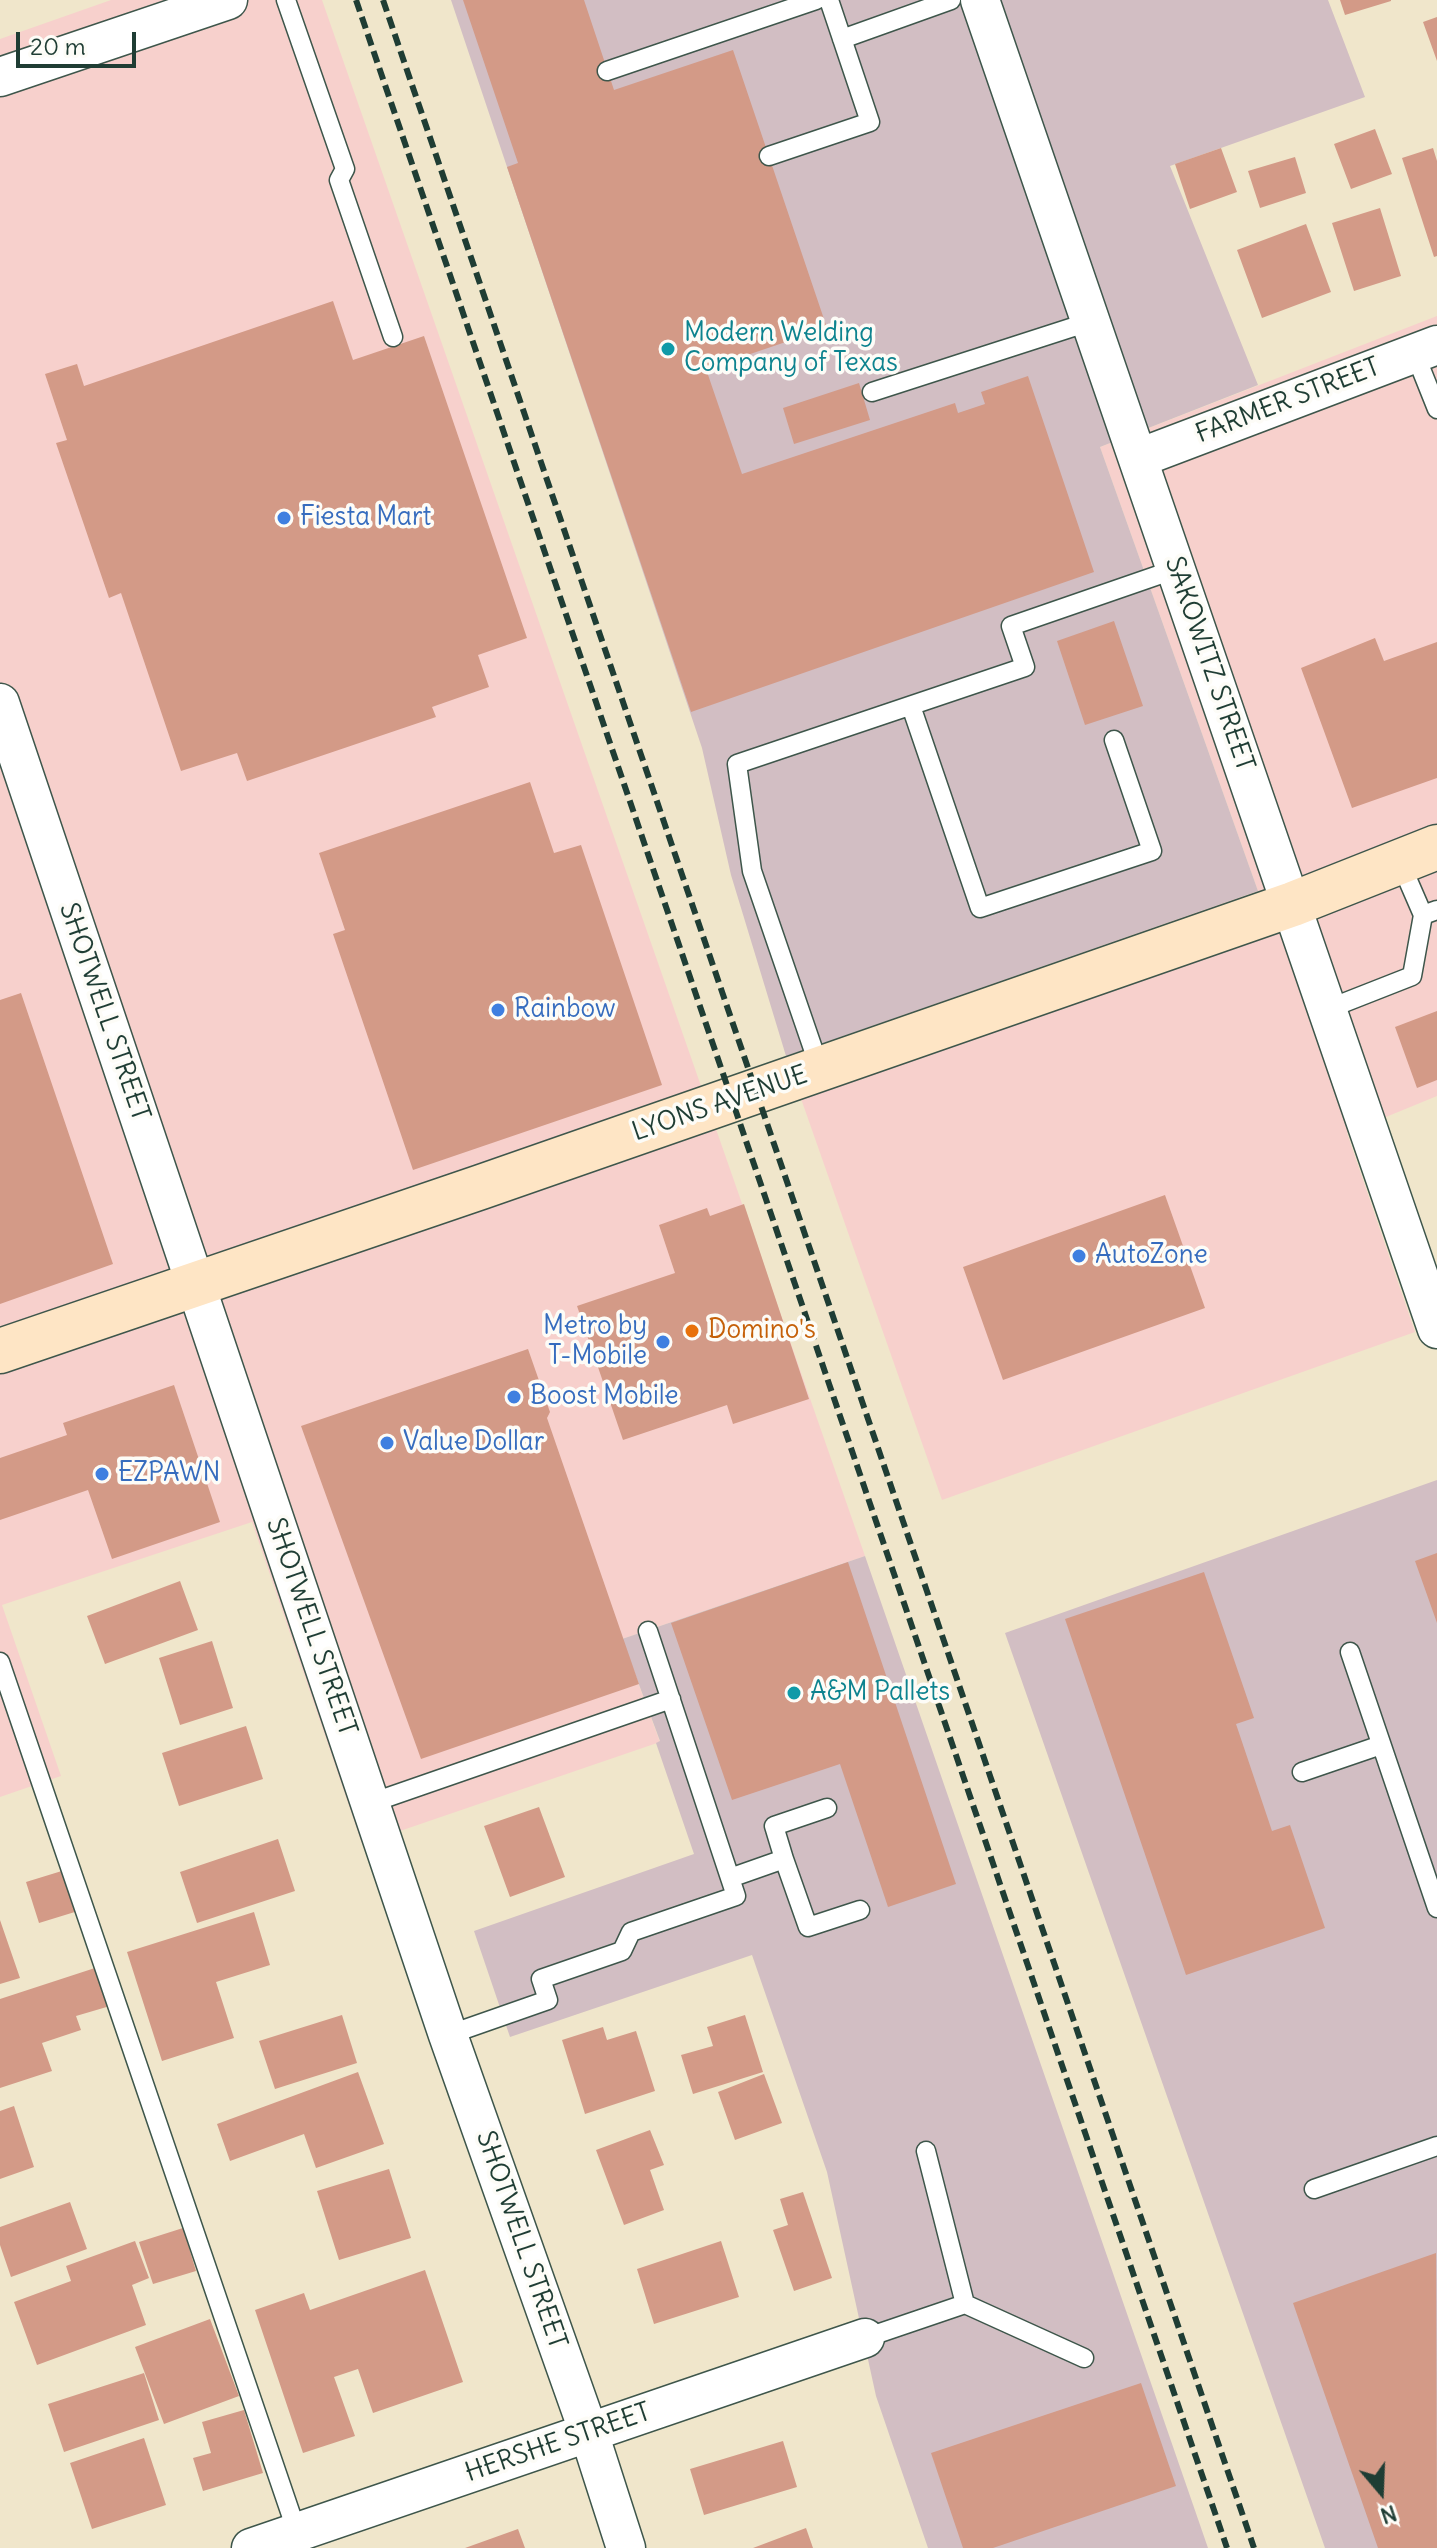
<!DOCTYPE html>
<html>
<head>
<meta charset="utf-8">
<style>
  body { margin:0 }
  #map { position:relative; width:1437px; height:2548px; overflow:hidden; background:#f0e6cb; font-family:Delius,sans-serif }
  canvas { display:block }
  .north { position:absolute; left:1341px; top:2452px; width:80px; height:80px; -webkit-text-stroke:6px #fdfcf7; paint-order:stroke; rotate:161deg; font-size:22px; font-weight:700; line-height:32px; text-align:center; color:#1f3d34 }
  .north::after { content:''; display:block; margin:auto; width:28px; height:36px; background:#1f3d34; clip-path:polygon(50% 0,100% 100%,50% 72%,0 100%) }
  .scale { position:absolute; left:16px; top:32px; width:120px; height:36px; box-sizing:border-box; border:4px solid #1f3d34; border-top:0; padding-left:10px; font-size:24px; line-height:28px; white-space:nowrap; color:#1f3d34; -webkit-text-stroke:6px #fdfcf7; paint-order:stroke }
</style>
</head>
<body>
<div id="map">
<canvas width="1437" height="2548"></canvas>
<div class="north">N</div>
<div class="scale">20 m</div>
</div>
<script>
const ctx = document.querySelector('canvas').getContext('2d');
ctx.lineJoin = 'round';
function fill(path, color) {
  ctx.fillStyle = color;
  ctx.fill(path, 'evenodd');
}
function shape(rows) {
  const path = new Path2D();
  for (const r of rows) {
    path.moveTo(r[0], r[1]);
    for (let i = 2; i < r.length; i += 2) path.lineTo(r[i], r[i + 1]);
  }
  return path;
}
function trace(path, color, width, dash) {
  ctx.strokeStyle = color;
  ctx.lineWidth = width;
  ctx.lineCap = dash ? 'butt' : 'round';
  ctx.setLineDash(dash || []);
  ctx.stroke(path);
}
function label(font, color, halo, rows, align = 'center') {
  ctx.font = font + ' Delius,sans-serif';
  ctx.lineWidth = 7;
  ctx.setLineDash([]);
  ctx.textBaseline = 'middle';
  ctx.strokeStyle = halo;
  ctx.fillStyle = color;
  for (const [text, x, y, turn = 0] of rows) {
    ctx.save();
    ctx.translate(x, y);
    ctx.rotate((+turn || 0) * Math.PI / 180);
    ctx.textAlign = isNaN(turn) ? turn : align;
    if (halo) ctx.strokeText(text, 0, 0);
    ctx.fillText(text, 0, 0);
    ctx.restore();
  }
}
const built = shape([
  [111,0,322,0,865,1556,622,1639,660,1742,362,1844,252,1522,2,1605,61,1776,0,1797,0,39],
  [1437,316,1437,1096,1347,1133,1415,1332,942,1500,786,1056,1258,891,1100,447]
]);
const industrial = shape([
  [451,0,1328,0,1365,97,1170,166,1258,385,1100,447,1258,891,786,1056,731,875,702,748],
  [1437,1480,1437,2548,1325,2548,1005,1633],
  [865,1556,1208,2548,928,2548,876,2396,827,2172,752,1955,510,2037,474,1931,694,1854,656,1743,660,1741,622,1639]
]);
const building = shape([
  [463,0,584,0,614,90,733,50,827,328,706,369,742,474,955,403,958,413,985,404,981,392,1028,376,1094,572,691,712,507,167,518,163],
  [1340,0,1391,0,1391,1,1345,15],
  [1437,17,1437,61,1423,22],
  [1375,129,1392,174,1351,189,1334,144],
  [1221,148,1237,192,1190,209,1175,164],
  [1433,148,1437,161,1437,256,1434,257,1402,158],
  [1295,157,1306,193,1260,208,1248,171],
  [1380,208,1401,276,1354,291,1332,223],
  [1306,224,1331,292,1262,318,1237,250],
  [333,301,353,360,424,336,527,638,478,655,489,687,432,707,436,717,247,781,237,753,181,771,121,593,109,598,56,443,67,440,45,374,77,364,84,386],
  [859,383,870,420,794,444,783,408],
  [1114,621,1143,706,1085,725,1057,641],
  [1375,638,1384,661,1437,642,1437,778,1352,808,1301,668],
  [530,782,554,853,581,845,662,1085,413,1170,333,934,345,930,319,853],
  [21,993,113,1264,0,1304,0,1000],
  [1437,1011,1437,1080,1417,1088,1395,1027],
  [1165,1195,1205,1308,1003,1380,963,1267],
  [744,1204,809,1399,733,1424,727,1405,623,1440,577,1306,675,1273,659,1225,707,1208,710,1216],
  [528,1349,550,1412,547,1418,639,1684,421,1759,301,1426],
  [174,1385,220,1522,112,1559,88,1490,0,1520,0,1458,67,1435,63,1423],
  [1437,1553,1437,1623,1415,1561],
  [848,1562,956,1884,888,1907,840,1764,732,1800,671,1623],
  [1204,1572,1254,1718,1236,1724,1272,1831,1290,1825,1325,1928,1186,1975,1065,1619],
  [180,1581,198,1630,105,1664,87,1616],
  [212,1641,233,1708,180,1725,159,1658],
  [246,1726,263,1779,179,1806,162,1753],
  [539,1807,565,1877,510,1897,484,1826],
  [278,1839,295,1891,197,1923,180,1872],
  [65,1870,78,1911,39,1923,26,1882],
  [254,1912,270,1965,216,1982,234,2038,162,2061,127,1952],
  [0,1920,20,1978,0,1984],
  [98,1967,110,2006,76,2016,81,2030,42,2043,52,2071,0,2088,0,1999],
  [342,2015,357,2063,275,2089,259,2041],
  [745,2015,763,2072,693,2094,681,2055,713,2046,707,2027],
  [603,2027,607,2040,636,2031,655,2091,585,2114,562,2040],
  [358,2072,384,2144,316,2168,304,2134,230,2161,217,2124],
  [764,2074,782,2123,735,2140,718,2092],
  [14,2106,34,2167,0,2179,0,2111],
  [650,2130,664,2165,650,2170,664,2210,624,2225,596,2150],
  [389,2169,411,2238,339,2260,317,2191],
  [803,2192,832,2278,794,2291,773,2230,788,2225,780,2199],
  [70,2202,87,2249,11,2277,0,2245,0,2227],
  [183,2228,196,2271,153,2284,139,2242],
  [135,2241,149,2278,132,2285,146,2325,37,2365,14,2302,71,2281,66,2266],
  [721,2241,739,2297,654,2324,637,2269],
  [1436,2253,1437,2548,1378,2548,1293,2303],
  [425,2270,463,2382,373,2413,358,2369,334,2377,355,2436,303,2453,255,2310,304,2293,310,2310],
  [210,2319,239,2396,164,2424,135,2347],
  [144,2373,159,2420,64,2452,48,2404],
  [1141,2383,1176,2486,993,2548,963,2548,931,2453],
  [244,2410,263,2473,203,2491,193,2458,211,2453,202,2422],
  [144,2438,166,2505,92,2529,70,2463],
  [783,2441,797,2487,704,2515,690,2469],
  [806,2528,813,2548,753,2548],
  [518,2529,525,2548,465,2548]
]);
const lane = shape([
  [286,0,345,169,339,180,393,337],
  [842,39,951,0],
  [607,71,816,0],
  [769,156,870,122,829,0],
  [1415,354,1437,409],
  [872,392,1092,321],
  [911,706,980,908,1152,851,1114,740],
  [1400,862,1423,915,1437,910],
  [1328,1009,1412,976,1423,915],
  [820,1069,752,871,737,764,1025,667,1011,626,1176,569],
  [1350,1652,1437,1908],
  [0,1662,299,2538],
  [1302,1772,1381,1745],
  [371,1803,671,1699],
  [784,1859,774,1826,827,1808],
  [730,1878,784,1859,808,1927,860,1910],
  [448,2035,548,2000,541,1979,622,1951,631,1932,736,1896,648,1631],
  [926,2151,965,2304],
  [1314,2189,1437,2146],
  [865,2338,965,2304,1084,2358]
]);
const street = shape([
  [980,0,1437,1329],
  [0,77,228,0],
  [1139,458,1437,345],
  [0,703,448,2035,589,2433,626,2548],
  [251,2548,865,2338]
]);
const secondary = shape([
  [0,1351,481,1187,1293,904,1437,847]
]);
const rail = shape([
  [356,0,1227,2548],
  [383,0,1254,2548]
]);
const markers = [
  [668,349,8,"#0f9aa8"],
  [284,518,8,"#3f7fe0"],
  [498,1010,8,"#3f7fe0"],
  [1079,1256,8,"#3f7fe0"],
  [692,1331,8,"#e8710a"],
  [663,1342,8,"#3f7fe0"],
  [514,1397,8,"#3f7fe0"],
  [387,1443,8,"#3f7fe0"],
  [102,1474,8,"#3f7fe0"],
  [794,1693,8,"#0f9aa8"]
];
const cultureNames = [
  ["Modern Welding",684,334],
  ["Company of Texas",684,364],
  ["A&M Pallets",810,1693]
];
const streetNames = [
  ["FARMER STREET",1288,401,-21],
  ["SAKOWITZ STREET",1209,664,71],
  ["SHOTWELL STREET",104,1012,71],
  ["LYONS AVENUE",720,1104,-19],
  ["SHOTWELL STREET",311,1627,71],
  ["SHOTWELL STREET",521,2240,71],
  ["HERSHE STREET",558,2443,-19]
];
const shopNames = [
  ["Fiesta Mart",300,518],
  ["Rainbow",514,1010],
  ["AutoZone",1095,1256],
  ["Metro by",647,1327,"right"],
  ["T-Mobile",647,1357,"right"],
  ["Boost Mobile",530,1397],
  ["Value Dollar",403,1443],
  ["EZPAWN",118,1474]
];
const foodNames = [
  ["Domino's",708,1331]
];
fill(built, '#f7d0cc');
fill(industrial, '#d2bec3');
fill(building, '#d39a87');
trace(lane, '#3e564b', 21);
trace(street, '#3e564b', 41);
trace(secondary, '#3e564b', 47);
trace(lane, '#fff', 18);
trace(street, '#fff', 38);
trace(secondary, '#fee5c5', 44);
trace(rail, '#1f3d34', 6, [12, 6]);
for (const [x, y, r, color] of markers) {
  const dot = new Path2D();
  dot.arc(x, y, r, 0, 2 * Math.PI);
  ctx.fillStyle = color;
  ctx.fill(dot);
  trace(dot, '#fdfcf7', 3);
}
label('26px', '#0d838f', '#fdfcf7', cultureNames, 'left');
label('26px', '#1f3d34', '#fdfcf7', streetNames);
label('26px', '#366cbe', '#fdfcf7', shopNames, 'left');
label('26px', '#c56008', '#fdfcf7', foodNames, 'left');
</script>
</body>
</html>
